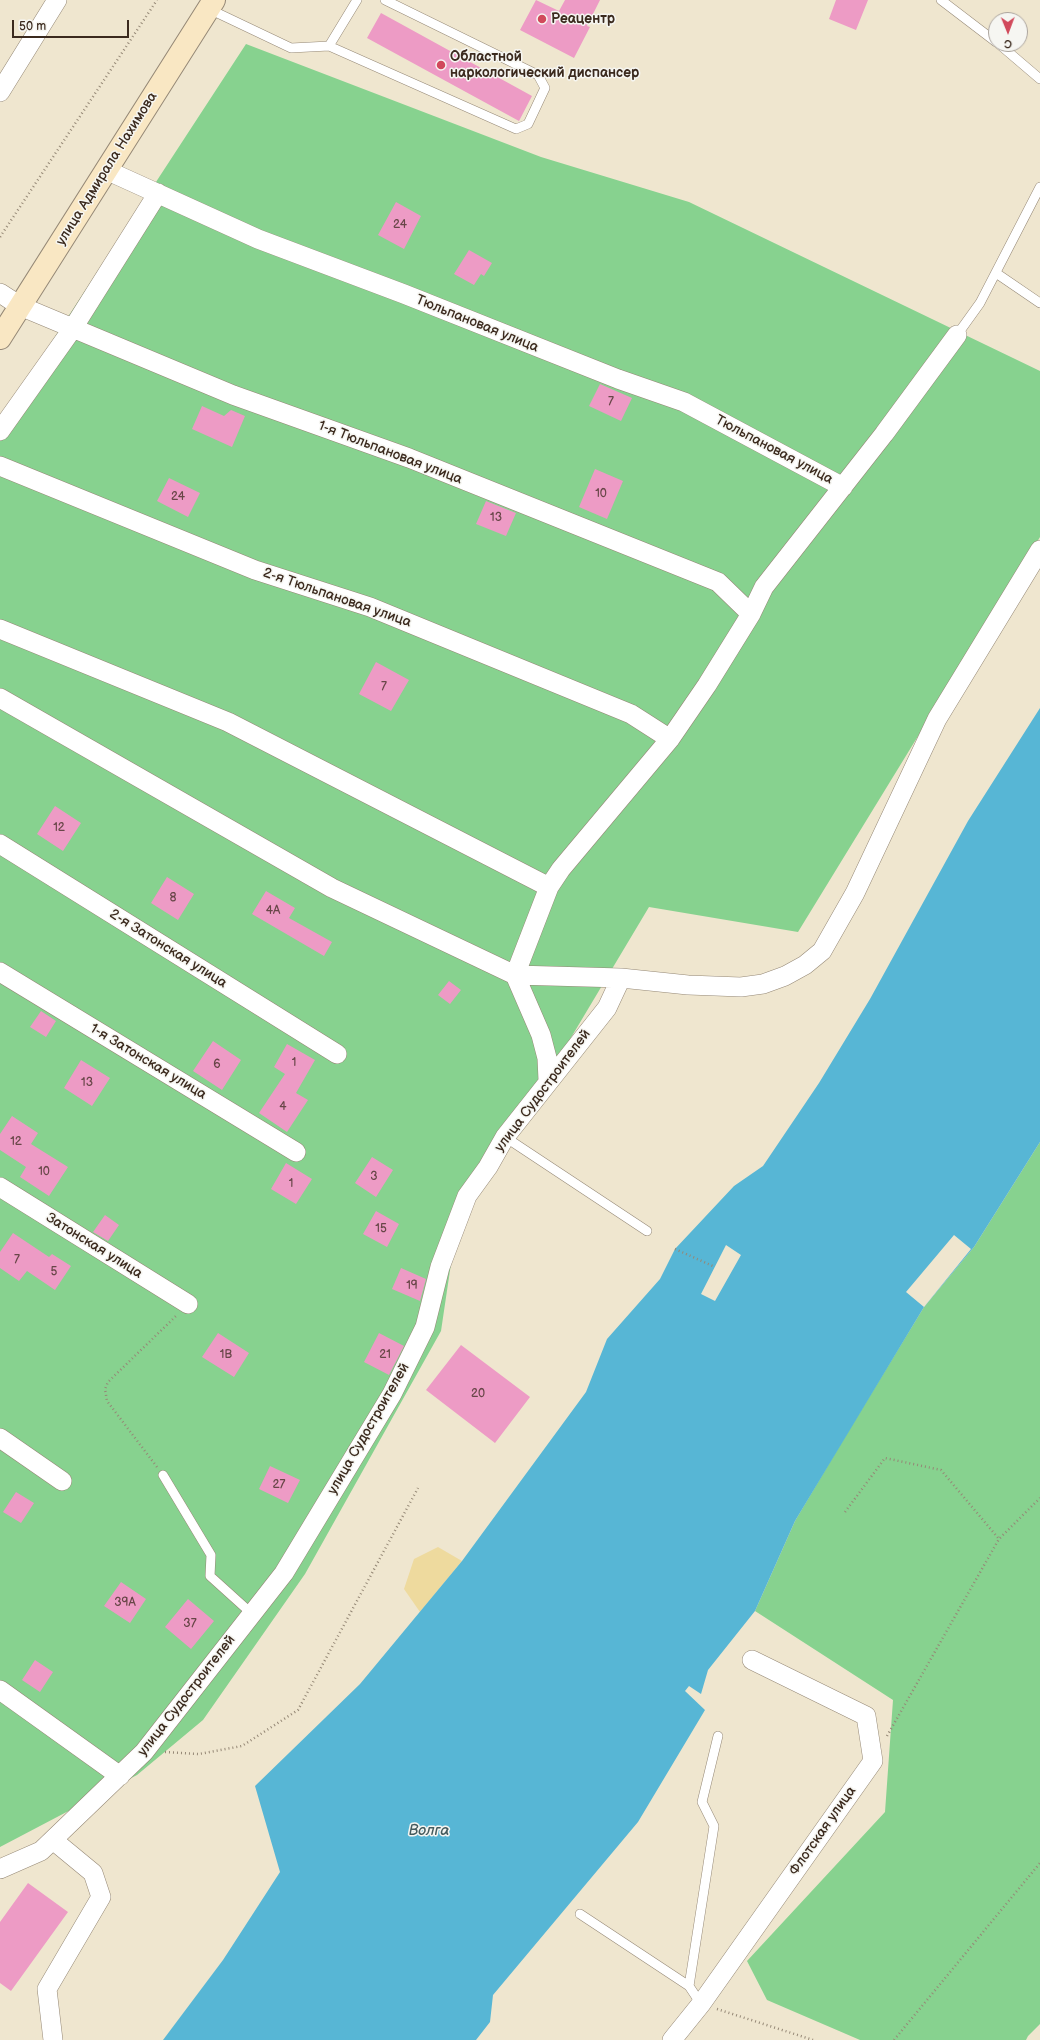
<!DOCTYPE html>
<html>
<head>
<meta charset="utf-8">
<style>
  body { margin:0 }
  #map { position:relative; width:1040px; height:2040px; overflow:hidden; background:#efe6cf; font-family:"Balsamiq Sans",sans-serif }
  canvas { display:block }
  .north { position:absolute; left:988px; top:12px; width:40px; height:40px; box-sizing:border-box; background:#f6f6f2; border:1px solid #aba49d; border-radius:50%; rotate:179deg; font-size:11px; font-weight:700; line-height:16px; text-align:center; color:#3b2a1e }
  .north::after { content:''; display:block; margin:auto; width:14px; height:18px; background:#d1495b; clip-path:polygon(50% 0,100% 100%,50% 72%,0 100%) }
  .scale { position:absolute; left:12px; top:20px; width:117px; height:18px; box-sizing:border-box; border:2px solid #3b2a1e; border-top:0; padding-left:5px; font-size:12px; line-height:14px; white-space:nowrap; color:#3b2a1e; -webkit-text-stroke:3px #f6f6f2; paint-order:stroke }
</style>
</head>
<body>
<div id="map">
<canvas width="1040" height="2040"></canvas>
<div class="north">С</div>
<div class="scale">50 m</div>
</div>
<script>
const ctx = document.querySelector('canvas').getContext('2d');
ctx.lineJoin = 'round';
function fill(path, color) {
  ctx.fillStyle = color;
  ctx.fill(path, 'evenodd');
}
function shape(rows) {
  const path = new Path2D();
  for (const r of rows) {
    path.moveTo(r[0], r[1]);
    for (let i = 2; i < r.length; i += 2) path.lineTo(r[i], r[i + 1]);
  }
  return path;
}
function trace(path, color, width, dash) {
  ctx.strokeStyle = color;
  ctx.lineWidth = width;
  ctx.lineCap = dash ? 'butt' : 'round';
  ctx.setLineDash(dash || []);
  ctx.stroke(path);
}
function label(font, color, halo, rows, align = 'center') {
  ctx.font = font + ' "Balsamiq Sans",sans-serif';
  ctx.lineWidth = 3;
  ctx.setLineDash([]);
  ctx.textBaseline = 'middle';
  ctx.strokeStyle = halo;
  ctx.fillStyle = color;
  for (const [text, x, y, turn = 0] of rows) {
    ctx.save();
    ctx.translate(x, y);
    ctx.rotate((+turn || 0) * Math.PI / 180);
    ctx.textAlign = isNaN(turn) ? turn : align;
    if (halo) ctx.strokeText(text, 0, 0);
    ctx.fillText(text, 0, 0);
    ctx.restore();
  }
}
const green = shape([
  [246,44,541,157,689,202,1040,371,1040,537,798,932,649,907,456,1230,441,1331,305,1574,203,1720,137,1775,0,1847,0,421],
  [1040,1142,1040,2024,1028,2036,1026,2040,860,2040,767,2000,747,1961,885,1812,893,1700,755,1611,795,1521,846,1435,924,1307,974,1247]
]);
const sand = shape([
  [438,1547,462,1561,420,1612,404,1589,414,1559]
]);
const water = shape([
  [1040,708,1040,1142,974,1247,924,1307,795,1521,755,1611,708,1670,701,1694,689,1686,685,1691,705,1710,638,1822,493,1995,490,2022,476,2040,163,2040,223,1960,280,1872,255,1786,360,1684,462,1561,586,1392,607,1339,660,1279,675,1249,734,1186,763,1166,819,1083,870,999,968,821]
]);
const pier = shape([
  [954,1235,971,1249,924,1307,906,1292],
  [726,1245,741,1255,715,1301,701,1294]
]);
const building = shape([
  [536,0,559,11,565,0,600,0,587,26,590,27,574,58,520,30],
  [836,0,868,0,856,30,829,19],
  [381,13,532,96,519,121,367,38],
  [396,202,421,216,404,249,378,235],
  [469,250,492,263,484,276,481,274,474,285,454,274],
  [600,384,632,398,621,421,589,406],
  [202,406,224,416,231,410,245,416,232,447,192,429],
  [595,469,623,481,607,519,579,507],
  [169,478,200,493,188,517,157,501],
  [486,501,516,513,506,536,476,524],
  [376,662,409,680,391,711,359,694],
  [55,806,81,823,63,851,37,834],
  [167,877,194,894,178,920,151,903],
  [266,891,295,908,289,918,332,942,324,956,252,914],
  [449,981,461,990,450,1004,438,995],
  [41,1011,56,1021,46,1037,30,1027],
  [213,1041,241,1060,222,1090,193,1071],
  [287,1044,315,1060,296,1093,308,1100,287,1132,259,1113,285,1074,274,1067],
  [81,1060,110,1078,92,1106,64,1088],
  [12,1116,38,1133,31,1144,68,1167,49,1196,20,1177,26,1167,0,1150,0,1134],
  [372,1157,393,1170,376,1197,355,1183],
  [286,1163,312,1179,296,1204,271,1189],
  [376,1211,399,1224,387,1247,363,1234],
  [105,1215,119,1225,108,1241,93,1232],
  [13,1233,49,1257,52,1254,71,1266,55,1290,27,1271,19,1281,0,1268,0,1252],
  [401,1268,426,1279,420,1301,392,1289],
  [218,1333,249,1353,234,1377,202,1357],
  [379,1333,404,1346,389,1375,364,1362],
  [461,1345,530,1397,495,1443,426,1390],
  [270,1466,300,1480,288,1503,259,1489],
  [16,1492,34,1503,21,1523,3,1512],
  [121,1582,146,1599,130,1623,104,1606],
  [188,1599,214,1621,191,1649,165,1627],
  [35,1660,53,1672,40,1692,22,1680],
  [28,1883,68,1912,11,1991,0,1983,0,1922]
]);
const path = shape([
  [0,237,157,0],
  [675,1249,715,1267],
  [157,1467,107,1401,105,1389,108,1382,176,1316],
  [845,1512,885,1458,941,1470,999,1539],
  [887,1736,999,1539,1040,1498],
  [165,1752,199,1754,242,1746,298,1710,418,1488],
  [717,2009,813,2040],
  [894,2040,1040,1863]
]);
const lane = shape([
  [941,0,996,42],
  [209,9,291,48,329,46,516,129,528,124,545,88,538,75,385,0],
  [999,44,1040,79],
  [329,46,357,0],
  [996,273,1040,303],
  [957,335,980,303,1040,187],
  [505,1137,647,1231],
  [163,1475,211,1555,210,1576,251,1613],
  [580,1914,689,1986,701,2004],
  [689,1986,714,1826,702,1802,718,1736]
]);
const street = shape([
  [0,92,57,0],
  [106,170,258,239,404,294,618,379,684,402,843,487],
  [0,293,20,306,233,395,409,458,718,582,751,614],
  [957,335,884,434,764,587,751,614,707,685,670,739,561,869,549,887,515,975,621,978,688,985,741,987,763,984,785,976,805,965,822,951,855,893,937,719,1040,550],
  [0,431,73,328,158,193],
  [0,466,255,570,370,607,631,714,670,739],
  [0,629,228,722,549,887],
  [0,698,332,888,515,975,541,1035,547,1058,548,1080],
  [0,844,337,1054],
  [0,972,296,1152],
  [0,1187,188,1304],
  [0,1438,62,1481],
  [0,1690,120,1776],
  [53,1840,93,1873,101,1897,47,1989,53,2040],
  [0,1869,41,1851,144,1752,284,1573,392,1394,425,1327,440,1267,467,1196,488,1167,505,1137,607,1008,621,978],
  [672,2040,701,2004,873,1761,866,1716,752,1660]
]);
const secondary = shape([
  [0,338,214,0]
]);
const markers = [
  [542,19,5,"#d1495b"],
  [441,65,5,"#d1495b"]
];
const numberNames = [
  ["24",400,225],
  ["7",611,402],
  ["10",601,494],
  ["24",178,497],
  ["13",496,518],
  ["7",384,687],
  ["12",59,828],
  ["8",173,898],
  ["4А",273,911],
  ["1",294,1063],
  ["6",217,1065],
  ["13",87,1083],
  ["4",283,1107],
  ["12",16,1142],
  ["10",44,1172],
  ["3",374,1177],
  ["1",291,1184],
  ["15",381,1229],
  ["7",17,1260],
  ["5",54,1272],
  ["19",412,1286],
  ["1В",226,1355],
  ["21",385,1355],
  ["20",478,1394],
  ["27",279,1485],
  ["39А",125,1603],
  ["37",190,1624]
];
const poiNames = [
  ["Реацентр",551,19],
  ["Областной",450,57],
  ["наркологический диспансер",450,73]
];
const streetNames = [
  ["улица Адмирала Нахимова",107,169,-58],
  ["Тюльпановая улица",477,324,22],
  ["Тюльпановая улица",774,450,28],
  ["1-я Тюльпановая улица",390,453,21],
  ["2-я Тюльпановая улица",337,598,19],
  ["2-я Затонская улица",168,949,32],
  ["1-я Затонская улица",148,1062,31],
  ["улица Судостроителей",543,1091,-53],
  ["Затонская улица",94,1246,32],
  ["улица Судостроителей",369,1429,-60],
  ["улица Судостроителей",187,1696,-52],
  ["Флотская улица",823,1831,-55]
];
const waterNames = [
  ["Волга",429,1831]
];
fill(green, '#87d28f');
fill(sand, '#eeda9e');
fill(water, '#57b6d5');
fill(pier, '#efe6cf');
fill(building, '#ed9bc5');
trace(lane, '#958876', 10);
trace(street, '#958876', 20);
trace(secondary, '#958876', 24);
trace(path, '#958876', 2.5, [1, 3]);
trace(lane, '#fff', 9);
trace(street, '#fff', 19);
trace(secondary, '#f9e7c3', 22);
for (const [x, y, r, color] of markers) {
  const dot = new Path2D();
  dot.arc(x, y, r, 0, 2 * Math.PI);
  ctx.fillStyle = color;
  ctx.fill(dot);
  trace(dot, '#f6f6f2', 1.5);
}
label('12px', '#684648', null, numberNames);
label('bold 14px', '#3b2a1e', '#f6f6f2', poiNames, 'left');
label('14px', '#3b2a1e', '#f6f6f2', streetNames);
label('italic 15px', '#455b5e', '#f6f6f2', waterNames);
</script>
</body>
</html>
